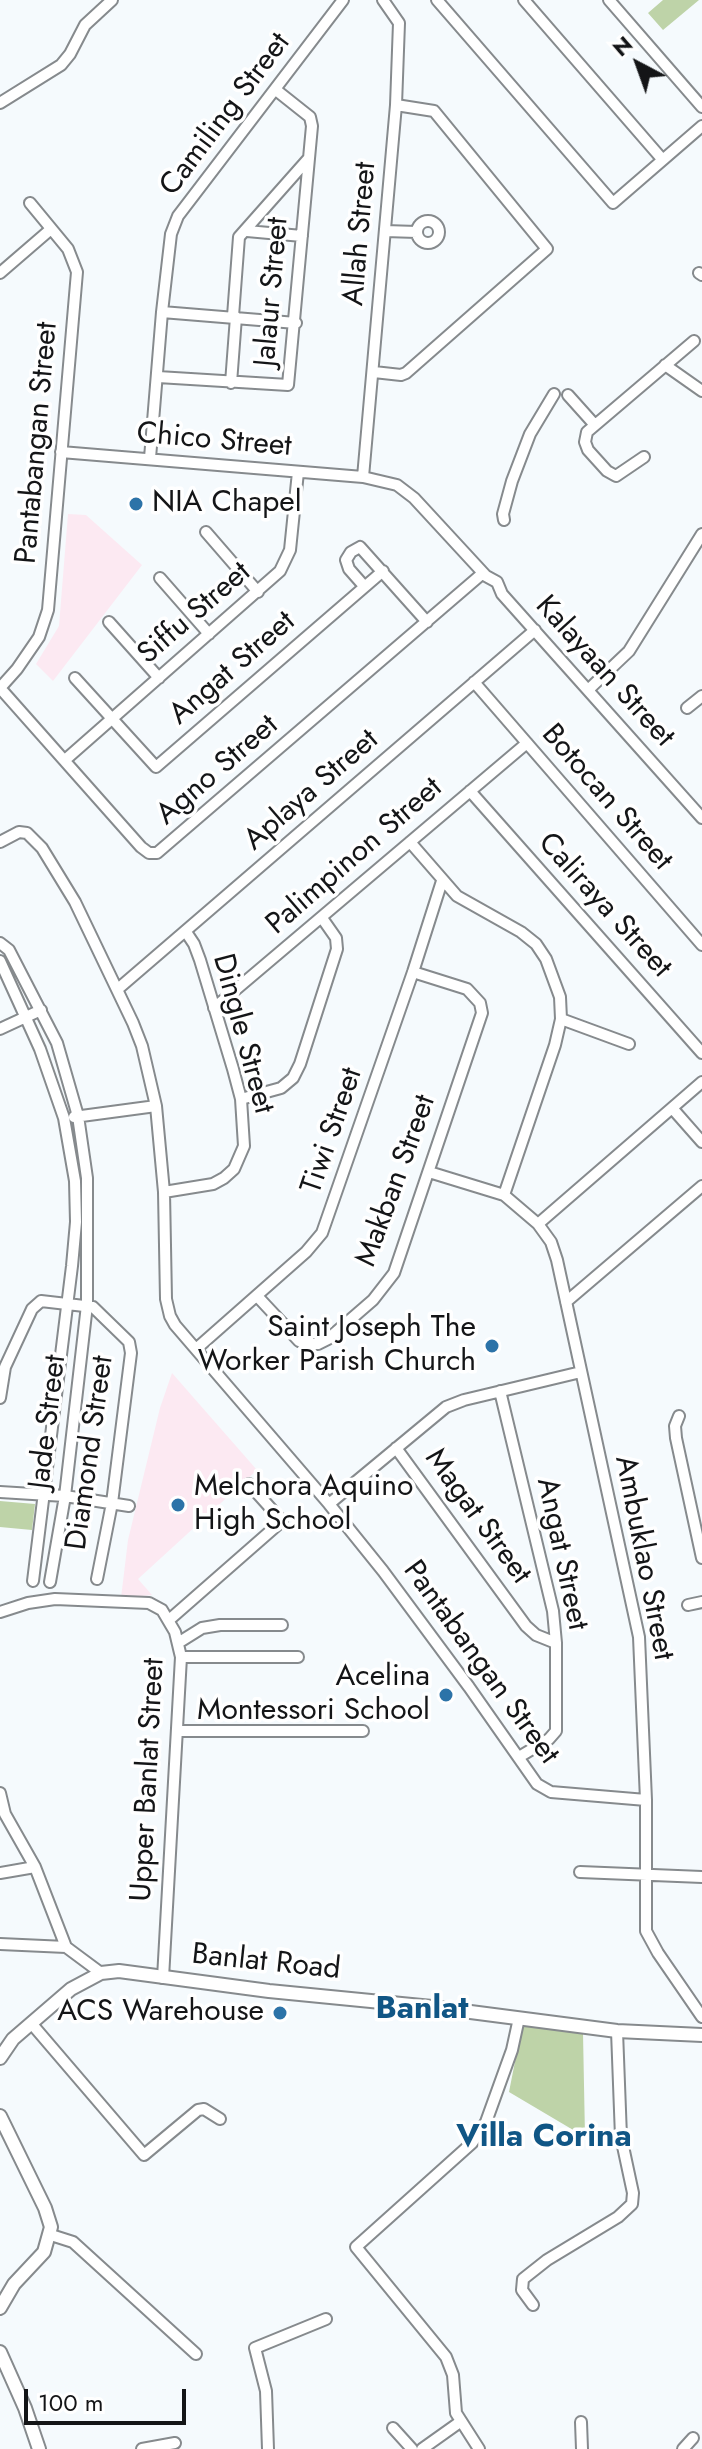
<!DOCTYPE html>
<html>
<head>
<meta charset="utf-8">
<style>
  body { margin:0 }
  #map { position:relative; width:702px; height:2449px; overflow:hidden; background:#f5fafd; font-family:Jost,sans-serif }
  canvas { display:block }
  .north { position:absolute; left:598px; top:24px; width:80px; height:80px; -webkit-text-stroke:6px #fff; paint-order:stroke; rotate:319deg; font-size:22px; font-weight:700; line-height:32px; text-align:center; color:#141517 }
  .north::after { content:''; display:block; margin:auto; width:28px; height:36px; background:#141517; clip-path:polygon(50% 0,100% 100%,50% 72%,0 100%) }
  .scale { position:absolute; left:24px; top:2389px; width:162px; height:36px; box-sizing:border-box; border:4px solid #141517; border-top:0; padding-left:10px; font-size:24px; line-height:28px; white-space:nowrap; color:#141517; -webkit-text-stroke:6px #fff; paint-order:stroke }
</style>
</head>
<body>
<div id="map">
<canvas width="702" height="2449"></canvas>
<div class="north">N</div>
<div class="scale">100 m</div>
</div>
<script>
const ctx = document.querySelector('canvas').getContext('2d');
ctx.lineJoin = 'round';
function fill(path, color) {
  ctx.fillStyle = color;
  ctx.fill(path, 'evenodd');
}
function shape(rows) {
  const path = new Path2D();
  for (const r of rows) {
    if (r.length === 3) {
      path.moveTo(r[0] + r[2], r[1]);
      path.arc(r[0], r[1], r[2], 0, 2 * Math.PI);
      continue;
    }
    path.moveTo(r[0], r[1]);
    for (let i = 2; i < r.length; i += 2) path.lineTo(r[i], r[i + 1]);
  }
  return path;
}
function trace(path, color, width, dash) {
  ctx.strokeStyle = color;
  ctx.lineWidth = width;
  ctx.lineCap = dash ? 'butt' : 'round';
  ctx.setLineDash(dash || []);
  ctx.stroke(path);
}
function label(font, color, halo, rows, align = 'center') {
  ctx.font = font + ' Jost,sans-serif';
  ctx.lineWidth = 7;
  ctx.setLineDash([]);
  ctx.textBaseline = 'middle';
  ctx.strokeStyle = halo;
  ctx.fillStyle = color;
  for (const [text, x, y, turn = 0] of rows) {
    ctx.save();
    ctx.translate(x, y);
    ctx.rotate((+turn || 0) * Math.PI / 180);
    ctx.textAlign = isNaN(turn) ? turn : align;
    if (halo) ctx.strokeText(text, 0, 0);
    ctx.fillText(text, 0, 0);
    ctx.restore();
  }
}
const education = shape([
  [68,514,86,515,142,565,53,681,36,664,59,626],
  [172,1373,257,1470,138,1579,152,1595,121,1598,128,1540,160,1408]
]);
const green = shape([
  [663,0,699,0,663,30,648,13],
  [0,1501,35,1504,32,1530,0,1527],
  [522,2026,583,2033,585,2137,509,2092]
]);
const minor = shape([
  [437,0,613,203,702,126],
  [524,0,662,159],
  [609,0,702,107],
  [0,103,61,65,70,54,85,25,112,0],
  [428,232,11],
  [247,231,302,236],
  [385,231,417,232],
  [0,273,51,229],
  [699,273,702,275],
  [162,312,296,323],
  [233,316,239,237,309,158],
  [665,365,702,391],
  [374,372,401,375,406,373,547,249,434,111,396,105],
  [158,377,288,385,312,126,310,117,276,90],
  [231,383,236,317],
  [568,395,594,424],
  [61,452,363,477,397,485,414,498,486,576,497,582,502,594,702,818],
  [644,457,616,476,607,471,588,450,585,442,587,432,694,341],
  [150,458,162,312,171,234,178,216,343,0],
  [363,477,396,105,399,23,383,0],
  [504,520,503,514,512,481,530,434,554,394],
  [206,532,258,592],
  [160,578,209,634],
  [364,586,349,569,346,560,351,552,360,547,427,622],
  [109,622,159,678],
  [75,678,156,767,383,571],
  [474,682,702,945],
  [0,688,141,847,149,853,157,853,483,573],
  [0,688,17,669,39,637,48,610,77,272,68,249,30,203],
  [589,689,629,651,702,534],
  [687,708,702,696],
  [65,760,280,571,290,550,298,472],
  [470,791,702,1053],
  [0,842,19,832,27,833,42,848,75,902,133,1023,142,1046,156,1106,164,1192,166,1299,170,1316,175,1325,329,1504,383,1571,469,1687,537,1784,551,1792,646,1800],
  [410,842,457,896,521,932,536,944,546,959,560,997,561,1019,555,1045,504,1195],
  [0,943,9,950,57,1043,78,1116,87,1178,87,1305,65,1496,50,1582],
  [0,961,40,1049,64,1118,75,1181,76,1222,72,1266,33,1581],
  [119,988,535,630],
  [214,1008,527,743],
  [561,1019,629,1044],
  [0,1029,41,1010],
  [241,1099,281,1088,293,1078,300,1064,337,949,336,938,322,918],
  [672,1108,702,1142],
  [74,1117,156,1106],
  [429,1172,504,1195,538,1224,551,1242,557,1260,639,1637,646,1800,646,1931,658,1953,702,2017],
  [164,1192,213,1184,224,1178,234,1169,244,1146,241,1099,233,1069,200,960,194,944,186,932],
  [538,1224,702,1082],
  [257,1296,299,1341,308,1344,318,1344,328,1339,373,1300,394,1273,482,1013,480,1003,467,989,413,972],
  [566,1302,702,1186],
  [196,1349,306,1252,322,1233,413,972,442,881],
  [500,1391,553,1611,556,1643,556,1731,549,1739,519,1757],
  [0,1398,5,1367,32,1309,41,1301,93,1307,129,1342,131,1353,112,1503,97,1579],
  [679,1416,675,1426,676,1438,702,1558],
  [396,1448,526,1626,536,1635,556,1643],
  [0,1492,65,1496,129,1506],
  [329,1504,446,1407,464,1400,581,1372],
  [688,1605,702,1602],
  [0,1612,28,1603,55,1599,149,1603,162,1610,175,1632,181,1657,163,1978],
  [169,1620,282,1521,249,1484],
  [178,1643,202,1628,220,1625,282,1625],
  [181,1657,298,1657],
  [178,1731,363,1731],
  [0,1793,5,1814,35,1867,66,1947,101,1973],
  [580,1872,702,1877],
  [0,1873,35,1867],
  [0,1944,66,1947],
  [31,2023,144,2155,198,2110,204,2109,220,2119],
  [51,2235,73,2242,196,2354],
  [533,2305,522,2290,523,2279,547,2260,618,2217,632,2204,633,2193,621,2137,617,2031],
  [581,2422,582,2449],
  [393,2428,412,2449],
  [142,2449,175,2443],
  [268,2449,266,2391,255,2348,326,2319],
  [422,2449,460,2422],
  [479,2449,456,2413,453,2375,446,2357,356,2247,472,2143,486,2122,512,2050,519,2018],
  [683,2449,693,2438]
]);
const tertiary = shape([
  [0,2058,13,2039,71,1989,101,1973,119,1971,269,1991,432,2007,617,2031,702,2035],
  [0,2116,45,2208,51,2227,44,2252,14,2284,0,2308],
  [0,2352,25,2408,39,2449]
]);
const markers = [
  [136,504,8,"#2c73a8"],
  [492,1346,8,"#2c73a8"],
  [178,1505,8,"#2c73a8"],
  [446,1695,8,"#2c73a8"],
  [280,2013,8,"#2c73a8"]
];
const streetNames = [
  ["Camiling Street",226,115,-53],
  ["Allah Street",361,234,-85],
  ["Jalaur Street",273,292,-85],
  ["Chico Street",214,441,5],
  ["Pantabangan Street",38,443,-85],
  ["Siffu Street",195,614,-41],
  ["Angat Street",233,669,-41],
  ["Kalayaan Street",604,672,48],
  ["Agno Street",218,771,-41],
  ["Aplaya Street",312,791,-41],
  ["Botocan Street",606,798,49],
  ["Palimpinon Street",355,857,-41],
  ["Caliraya Street",604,906,48],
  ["Dingle Street",242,1034,75],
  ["Tiwi Street",333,1131,-71],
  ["Makban Street",397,1181,-70],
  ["Jade Street",49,1422,-83],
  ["Diamond Street",91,1453,-82],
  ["Magat Street",477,1517,54],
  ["Angat Street",561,1554,78],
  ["Ambuklao Street",643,1558,79],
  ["Pantabangan Street",480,1663,54],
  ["Upper Banlat Street",149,1780,-87],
  ["Banlat Road",266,1963,6]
];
const poiNames = [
  ["NIA Chapel",152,504,"left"],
  ["Saint Joseph The",476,1329],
  ["Worker Parish Church",476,1363],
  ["Melchora Aquino",194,1488,"left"],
  ["High School",194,1522,"left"],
  ["Acelina",430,1678],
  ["Montessori School",430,1712],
  ["ACS Warehouse",264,2013]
];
const neighbourhoodNames = [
  ["Banlat",422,2010],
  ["Villa Corina",544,2138]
];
fill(education, '#fce9f2');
fill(green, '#bed3a8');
trace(minor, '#868a8d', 14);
trace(tertiary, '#868a8d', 16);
trace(minor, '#fff', 10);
trace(tertiary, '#fff', 12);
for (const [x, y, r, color] of markers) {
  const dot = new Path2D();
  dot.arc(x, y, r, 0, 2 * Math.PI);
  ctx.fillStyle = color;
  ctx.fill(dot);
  trace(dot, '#fff', 3);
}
label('30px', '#141517', '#fff', streetNames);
label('30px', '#141517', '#fff', poiNames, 'right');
label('bold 32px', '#115685', '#fff', neighbourhoodNames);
</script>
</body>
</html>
